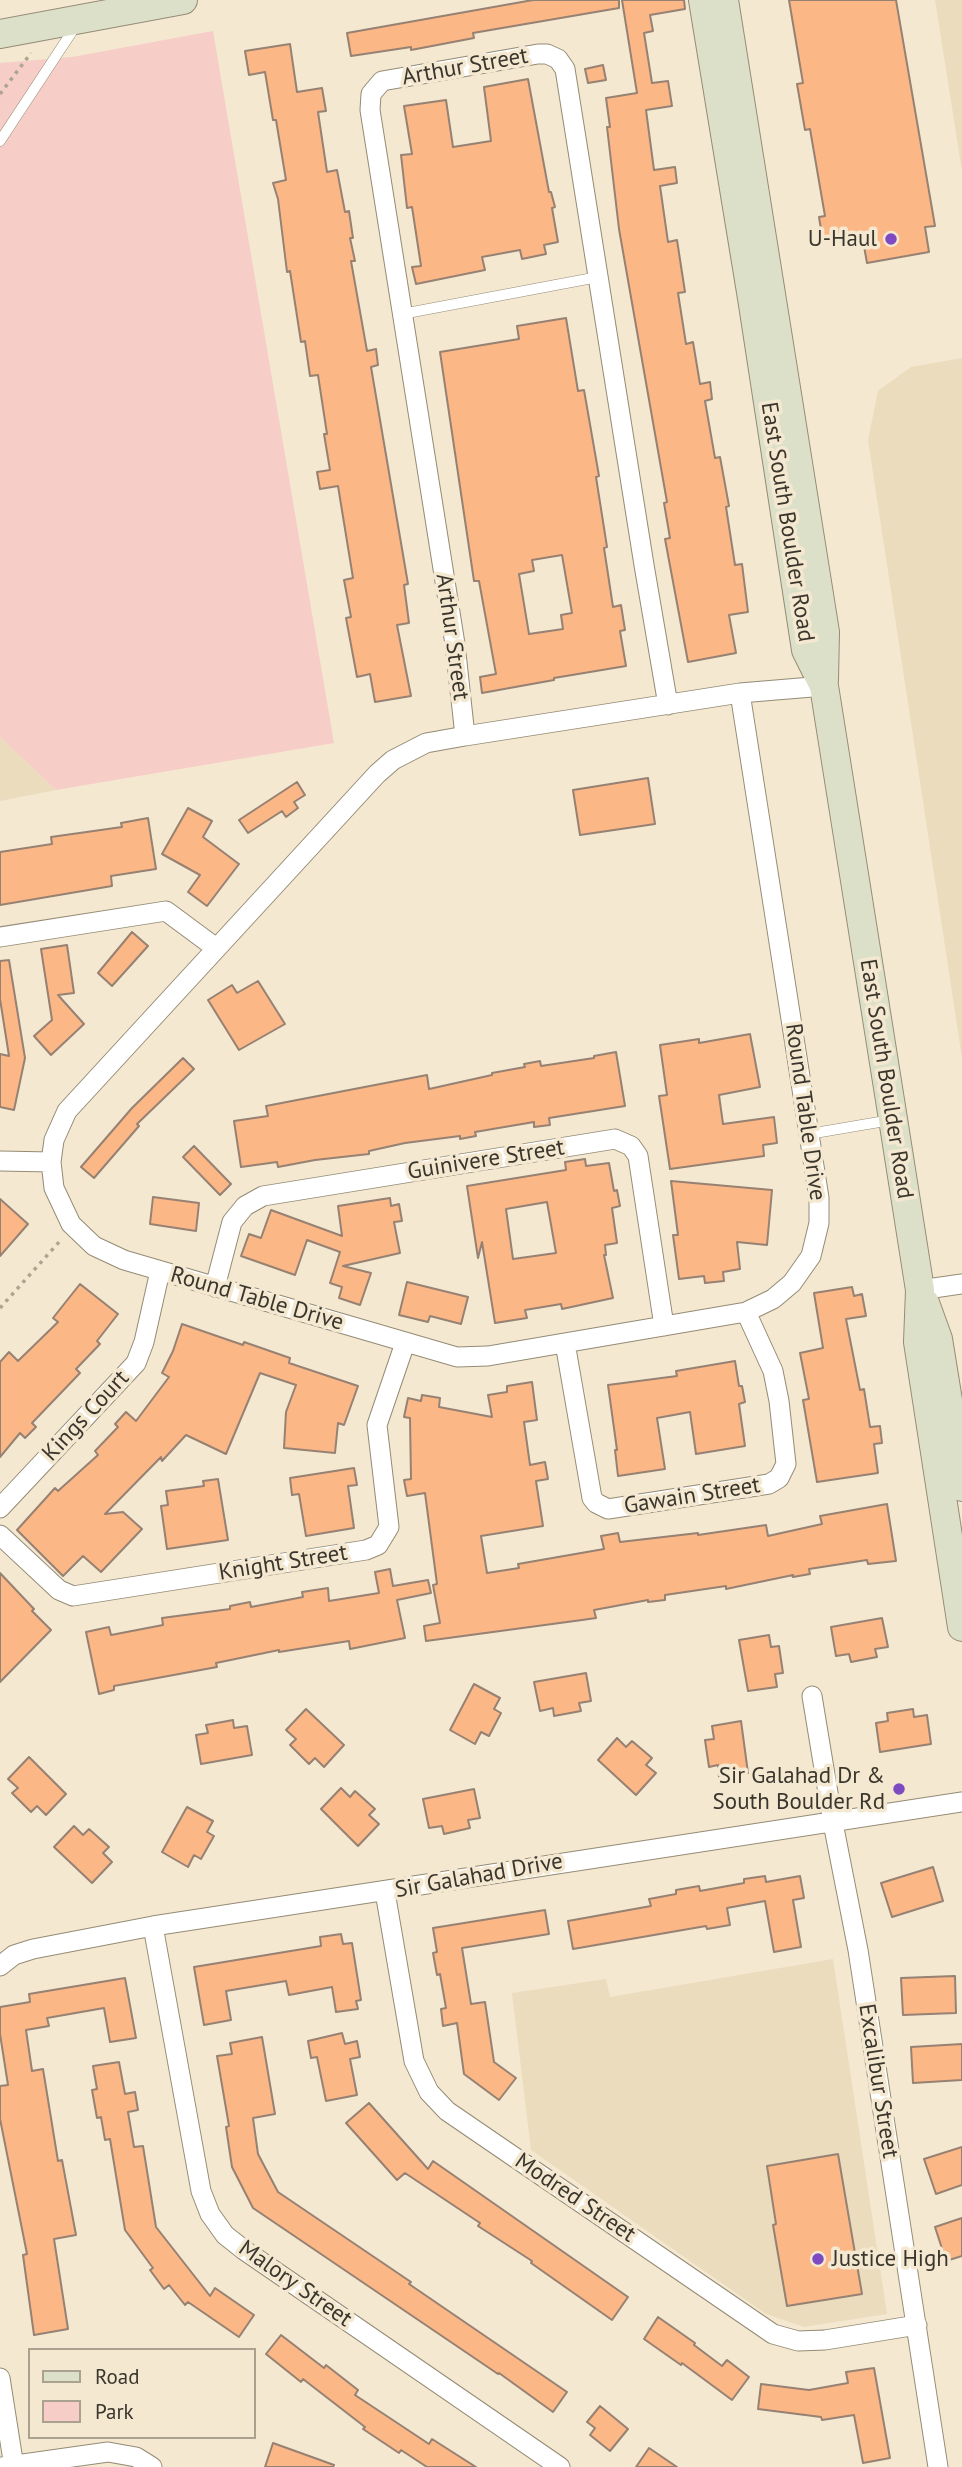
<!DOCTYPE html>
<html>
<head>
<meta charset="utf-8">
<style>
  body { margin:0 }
  #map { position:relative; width:962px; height:2467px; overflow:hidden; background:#f4e8d1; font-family:"PT Sans",sans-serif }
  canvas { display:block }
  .legend { position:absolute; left:28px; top:2348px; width:228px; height:91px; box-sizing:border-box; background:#f4e8d1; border:2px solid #aaa18f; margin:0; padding:9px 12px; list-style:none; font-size:21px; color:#3b362d }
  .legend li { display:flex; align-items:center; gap:14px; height:35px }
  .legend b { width:35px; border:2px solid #aaa18f }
</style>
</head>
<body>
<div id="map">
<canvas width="962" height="2467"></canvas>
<ul class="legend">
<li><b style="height:9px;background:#dde0c9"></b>Road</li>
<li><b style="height:19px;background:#f7cdc7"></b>Park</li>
</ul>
</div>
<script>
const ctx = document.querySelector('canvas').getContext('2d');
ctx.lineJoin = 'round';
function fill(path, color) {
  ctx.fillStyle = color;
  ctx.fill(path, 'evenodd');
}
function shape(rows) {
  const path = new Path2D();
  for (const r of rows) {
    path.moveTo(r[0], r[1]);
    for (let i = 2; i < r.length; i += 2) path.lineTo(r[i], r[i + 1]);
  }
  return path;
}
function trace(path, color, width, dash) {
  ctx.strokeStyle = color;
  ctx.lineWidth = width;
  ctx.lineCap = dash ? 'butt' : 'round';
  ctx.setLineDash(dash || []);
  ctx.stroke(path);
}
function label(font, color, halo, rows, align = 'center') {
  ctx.font = font + ' "PT Sans",sans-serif';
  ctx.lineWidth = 7;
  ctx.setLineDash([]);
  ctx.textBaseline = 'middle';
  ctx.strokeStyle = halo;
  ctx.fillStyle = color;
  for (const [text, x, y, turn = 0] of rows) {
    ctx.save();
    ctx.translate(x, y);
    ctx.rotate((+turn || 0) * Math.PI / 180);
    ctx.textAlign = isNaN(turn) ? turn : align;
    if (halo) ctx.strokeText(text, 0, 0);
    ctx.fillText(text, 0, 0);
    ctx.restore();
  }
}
const built = shape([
  [935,0,962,0,962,171],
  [962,358,962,1058,868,440,878,391,911,367],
  [0,737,56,790,0,801],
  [833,1959,887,2314,804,2327,766,2314,531,2150,512,1993,606,1979,610,1997]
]);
const green = shape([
  [213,31,334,743,56,790,0,737,0,63,72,57]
]);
const building = shape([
  [533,0,619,0,619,8,473,33,474,38,411,50,411,47,351,56,347,33,533,0],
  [622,0,684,0,685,9,650,15,653,31,644,33,652,83,668,81,672,106,646,110,654,170,675,167,677,183,660,186,668,242,677,240,685,292,678,293,686,344,693,342,700,384,710,382,712,399,705,401,715,458,720,457,729,506,726,507,735,565,742,564,748,612,729,615,736,653,688,662,665,539,670,538,664,503,667,502,619,229,607,127,610,127,606,98,637,93,622,0],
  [789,0,896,0,935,226,925,227,929,252,867,263,862,235,823,242,819,217,825,216,810,129,805,130,797,84,803,83,789,0],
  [290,44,297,92,322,88,326,111,318,112,327,172,337,170,345,212,349,211,353,238,350,238,355,261,351,261,367,351,376,349,378,365,371,367,408,584,404,585,409,623,397,625,411,696,375,702,370,674,357,677,346,618,351,617,344,580,353,578,338,486,320,489,317,472,330,470,324,434,327,434,318,375,310,376,305,341,301,342,290,271,287,272,278,199,273,183,286,180,276,120,273,120,265,72,249,75,245,51,290,44],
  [603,65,606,80,588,83,585,69,603,65],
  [528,79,549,192,551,192,555,207,552,208,558,242,544,245,546,254,522,259,520,250,482,257,485,270,416,284,412,267,421,266,412,207,407,208,401,155,412,154,404,106,446,100,453,147,491,141,484,87,528,79],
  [566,318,578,391,584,390,599,476,596,477,607,547,604,548,613,607,621,605,625,630,620,631,626,666,554,678,554,680,482,693,480,677,496,674,479,581,474,581,440,352,519,339,517,326,566,318],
  [562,555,572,613,561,615,563,629,529,634,519,574,534,571,532,560,562,555],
  [648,778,655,824,580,835,573,790,648,778],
  [297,782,305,795,294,802,298,808,286,817,282,811,248,833,239,820,297,782],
  [188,808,212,821,203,837,239,864,207,906,188,892,200,875,162,854,188,808],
  [148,818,156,869,111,876,112,886,0,905,0,852,52,844,51,837,122,827,121,823,148,818],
  [132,932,148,946,112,986,98,973,132,932],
  [67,945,74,993,58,995,84,1024,51,1055,34,1036,52,1020,41,949,67,945],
  [9,960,25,1058,14,1110,0,1107,0,1054,9,1056,0,999,0,961,9,960],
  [258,981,285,1024,239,1050,208,1000,232,985,237,993,258,981],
  [750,1034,760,1087,719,1095,723,1124,774,1117,777,1143,763,1145,764,1156,670,1169,659,1096,667,1095,660,1045,699,1039,699,1043,750,1034],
  [616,1052,625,1106,549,1118,550,1125,534,1127,534,1122,475,1132,476,1136,460,1139,460,1136,405,1143,369,1151,369,1154,315,1160,278,1167,277,1162,241,1167,234,1121,268,1116,266,1106,427,1075,429,1089,492,1075,492,1073,525,1067,524,1064,540,1061,541,1066,594,1058,594,1056,616,1052],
  [183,1058,194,1069,137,1124,139,1126,94,1178,81,1167,132,1108,183,1058],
  [194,1146,231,1184,220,1195,183,1157,194,1146],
  [585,1159,586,1166,609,1163,614,1191,617,1190,620,1206,612,1208,617,1243,605,1245,606,1255,604,1255,613,1298,562,1309,561,1304,525,1310,527,1318,495,1323,482,1242,478,1258,467,1186,566,1170,565,1162,585,1159],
  [547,1202,556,1253,513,1259,506,1209,547,1202],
  [671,1181,772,1190,767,1245,737,1242,740,1269,723,1272,724,1281,705,1283,704,1276,679,1279,673,1235,678,1235,671,1181],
  [153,1197,199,1203,196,1231,150,1224,153,1197],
  [390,1198,391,1206,399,1204,402,1221,394,1222,400,1253,343,1266,371,1273,360,1305,339,1298,342,1287,330,1283,340,1252,307,1240,295,1275,241,1256,249,1234,261,1238,271,1210,342,1236,338,1206,390,1198],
  [0,1199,28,1224,0,1256,0,1199],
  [407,1282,468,1297,461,1324,430,1316,428,1322,399,1315,407,1282],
  [80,1284,118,1314,97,1341,100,1344,76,1369,80,1373,32,1423,36,1427,25,1438,20,1433,0,1457,0,1362,9,1352,18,1361,58,1322,53,1318,80,1284],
  [852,1287,854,1296,862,1294,866,1316,846,1319,860,1390,864,1389,870,1427,880,1426,882,1443,874,1444,878,1473,817,1482,803,1400,809,1399,800,1353,823,1348,814,1293,852,1287],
  [182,1324,243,1345,244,1342,290,1358,289,1363,358,1386,344,1425,338,1423,335,1453,284,1448,286,1412,296,1385,260,1373,226,1454,186,1435,162,1461,161,1457,105,1514,123,1512,142,1529,101,1572,83,1556,63,1576,17,1530,55,1488,58,1491,98,1455,95,1451,118,1427,115,1424,126,1412,136,1421,169,1377,162,1373,173,1351,182,1324],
  [735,1361,739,1386,742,1386,745,1402,739,1404,745,1446,696,1454,690,1412,657,1418,665,1469,618,1476,615,1450,617,1450,608,1385,677,1376,676,1371,735,1361],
  [532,1382,537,1420,524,1422,530,1465,545,1462,548,1479,536,1481,543,1526,481,1536,487,1573,519,1568,518,1564,604,1549,601,1536,618,1533,620,1542,698,1533,698,1535,766,1525,768,1536,822,1524,820,1516,887,1504,896,1561,868,1564,867,1560,809,1569,810,1574,793,1577,793,1575,726,1589,726,1586,665,1595,665,1600,648,1602,648,1600,594,1610,596,1618,582,1620,426,1641,424,1626,440,1623,433,1585,437,1584,425,1493,407,1496,404,1480,411,1479,410,1418,404,1417,408,1398,421,1401,422,1395,440,1398,439,1407,492,1417,488,1395,507,1392,507,1386,532,1382],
  [354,1468,357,1485,348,1486,354,1528,306,1536,299,1494,292,1495,290,1478,354,1468],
  [218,1479,228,1540,167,1549,161,1506,168,1505,166,1491,204,1486,203,1481,218,1479],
  [390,1569,393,1586,428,1580,431,1593,397,1600,405,1638,350,1649,349,1641,279,1652,279,1650,216,1663,217,1667,114,1686,114,1690,99,1694,86,1632,109,1627,111,1635,163,1625,162,1618,230,1609,230,1606,250,1602,251,1607,303,1597,302,1592,328,1588,329,1601,379,1593,375,1572,390,1569],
  [0,1573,34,1609,32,1611,51,1630,0,1682,0,1573],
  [882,1618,888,1647,875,1649,877,1657,851,1662,849,1654,836,1656,831,1627,882,1618],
  [769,1635,771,1647,779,1646,783,1673,775,1674,777,1687,748,1691,739,1640,769,1635],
  [586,1673,591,1701,579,1703,581,1711,554,1716,553,1708,540,1711,534,1682,586,1673],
  [474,1684,500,1698,494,1709,501,1713,489,1736,481,1732,475,1744,450,1730,474,1684],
  [306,1709,344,1745,324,1767,315,1758,309,1764,290,1745,296,1739,286,1730,306,1709],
  [913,1709,914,1717,927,1715,931,1744,880,1752,876,1723,888,1721,887,1713,913,1709],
  [233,1720,234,1728,247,1726,252,1755,201,1764,196,1735,208,1733,206,1725,233,1720],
  [741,1721,748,1773,719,1777,718,1765,709,1767,705,1740,714,1739,712,1726,741,1721],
  [617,1738,626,1747,632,1741,652,1758,646,1765,656,1773,636,1795,598,1760,617,1738],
  [29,1757,66,1794,46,1815,37,1806,31,1812,12,1793,18,1788,8,1779,29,1757],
  [341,1788,350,1797,355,1791,375,1809,369,1815,379,1824,358,1846,321,1809,341,1788],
  [474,1789,480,1818,468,1820,470,1828,444,1834,442,1826,429,1828,423,1799,474,1789],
  [187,1807,213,1821,207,1832,214,1836,201,1859,194,1855,188,1867,162,1852,187,1807],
  [74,1826,83,1835,89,1829,109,1847,103,1853,112,1862,92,1883,54,1847,74,1826],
  [933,1867,943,1901,892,1917,881,1883,933,1867],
  [765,1876,766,1882,800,1876,804,1898,793,1900,801,1947,774,1952,765,1901,727,1908,730,1925,707,1929,706,1926,573,1949,568,1921,651,1906,649,1899,676,1894,676,1890,699,1886,700,1891,744,1883,744,1879,765,1876],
  [545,1910,549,1934,462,1948,471,2004,485,2002,494,2062,516,2078,499,2100,464,2074,457,2023,443,2026,441,2009,446,2008,440,1974,437,1975,433,1953,437,1952,433,1928,545,1910],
  [341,1934,343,1944,352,1943,361,2000,356,2001,358,2009,336,2012,332,1987,289,1995,286,1981,226,1991,231,2020,204,2025,194,1967,321,1946,320,1937,341,1934],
  [955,1976,956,2013,903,2015,901,1978,955,1976],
  [125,1978,136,2038,110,2042,104,2008,47,2018,49,2026,26,2030,32,2071,43,2069,58,2161,62,2160,76,2235,54,2239,68,2329,34,2335,23,2255,27,2254,0,2119,0,2086,8,2085,0,2034,0,2007,30,2002,29,1994,125,1978],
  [342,2033,345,2044,357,2041,360,2057,350,2059,357,2095,326,2101,317,2057,311,2058,308,2041,342,2033],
  [262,2037,275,2114,253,2118,258,2154,278,2192,411,2282,409,2284,567,2392,553,2412,499,2373,498,2374,253,2208,232,2167,226,2127,229,2126,217,2056,232,2054,230,2043,262,2037],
  [962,2044,962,2080,913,2083,911,2047,962,2044],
  [119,2062,125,2094,135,2092,138,2110,128,2112,134,2147,143,2146,156,2227,210,2296,215,2288,254,2315,239,2337,188,2302,185,2305,169,2285,164,2289,150,2270,153,2268,125,2230,110,2139,105,2140,101,2117,97,2118,92,2090,97,2089,93,2066,119,2062],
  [369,2103,428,2169,433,2161,628,2297,612,2320,531,2263,532,2261,478,2226,480,2223,405,2173,397,2180,346,2123,369,2103],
  [962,2147,962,2185,936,2194,924,2159,962,2147],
  [838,2154,862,2294,787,2306,773,2225,776,2224,767,2166,838,2154],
  [962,2218,962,2256,946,2261,935,2227,962,2218],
  [658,2317,695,2343,694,2345,722,2366,727,2360,749,2377,732,2400,682,2363,681,2365,644,2339,658,2317],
  [281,2335,324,2368,326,2365,358,2390,355,2395,429,2444,432,2439,476,2467,427,2467,401,2450,399,2453,363,2429,365,2427,303,2379,301,2382,266,2354,281,2335],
  [874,2368,890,2458,863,2463,854,2415,822,2420,821,2417,758,2409,761,2384,809,2390,848,2383,846,2372,874,2368],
  [600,2406,628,2429,610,2451,590,2435,595,2428,587,2422,600,2406],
  [273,2443,334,2465,333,2467,265,2467,273,2443],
  [649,2448,677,2467,636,2467,649,2448]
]);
const path = shape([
  [0,94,31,53],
  [0,1308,60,1241]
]);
const service = shape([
  [0,141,77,24],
  [402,314,598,277],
  [809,1134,891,1120]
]);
const minor = shape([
  [740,693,819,1198,819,1223,811,1256,792,1283,773,1299,746,1312,488,1356,457,1357,124,1260,94,1246,71,1224,54,1188,51,1162,54,1140,67,1111,377,774,393,760,426,743,465,736,740,693,824,686],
  [465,736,455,644,370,110,371,94,382,81,538,54,547,54,558,59,565,69,644,565,668,705],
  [0,937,166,911,216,948],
  [0,1161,51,1162],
  [215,1287,232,1222,245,1206,263,1196,615,1139,631,1146,638,1156,664,1326],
  [920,1290,962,1284],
  [565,1343,592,1498,596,1503,608,1509,769,1484,779,1478,786,1464,779,1401,773,1371,746,1312],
  [0,1508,136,1363,144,1342,160,1271],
  [0,1535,59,1590,73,1596,366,1550,378,1545,389,1527,377,1425,405,1343],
  [812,1696,833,1823,858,1950,938,2467],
  [385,1892,414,2061,429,2092,447,2111,773,2334,798,2341,825,2340,917,2325],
  [153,1926,201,2191,210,2214,225,2235,244,2250,560,2467],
  [0,1966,14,1955,33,1949,153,1926,962,1802],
  [0,2378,14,2467],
  [2,2467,108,2452,136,2457,152,2467]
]);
const secondary = shape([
  [703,0,752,298,806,650,824,686,893,1119,920,1290,918,1342,962,1627],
  [724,0,825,632,824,680],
  [0,34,183,0],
  [925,1303,938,1339,962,1487]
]);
const markers = [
  [891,239,7,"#7e4ac1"],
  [899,1789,7,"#7e4ac1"],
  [818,2259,7,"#7e4ac1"]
];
const streetNames = [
  ["Arthur Street",465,67,-10],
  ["East South Boulder Road",787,522,81],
  ["Arthur Street",452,637,82],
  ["East South Boulder Road",886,1079,81],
  ["Round Table Drive",805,1112,82],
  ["Guinivere Street",486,1160,-9],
  ["Round Table Drive",257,1299,16],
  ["Kings Court",86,1416,-47],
  ["Gawain Street",692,1496,-9],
  ["Knight Street",283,1563,-9],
  ["Sir Galahad Drive",479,1876,-10],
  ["Excalibur Street",878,2081,81],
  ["Modred Street",575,2198,34],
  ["Malory Street",295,2284,35]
];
const poiNames = [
  ["U-Haul",877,239],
  ["Sir Galahad Dr &",885,1776],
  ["South Boulder Rd",885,1802],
  ["Justice High",832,2259,"left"]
];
fill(built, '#eadcbd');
fill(green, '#f7cdc7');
fill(building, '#fcb786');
trace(building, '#968173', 2);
trace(service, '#958b75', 11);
trace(minor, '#958b75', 21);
trace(secondary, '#958b75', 30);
trace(path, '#ada492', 3.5, [3.5, 5]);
trace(service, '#fff', 10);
trace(minor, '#fff', 19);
trace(secondary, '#dde0c9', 28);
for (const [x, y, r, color] of markers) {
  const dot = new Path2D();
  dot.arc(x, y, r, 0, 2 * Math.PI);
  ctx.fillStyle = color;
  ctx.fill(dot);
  trace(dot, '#f4e8d1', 2.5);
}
label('23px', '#3b362d', '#f4e8d1', streetNames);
label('23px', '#3b362d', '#f4e8d1', poiNames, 'right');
</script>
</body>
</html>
